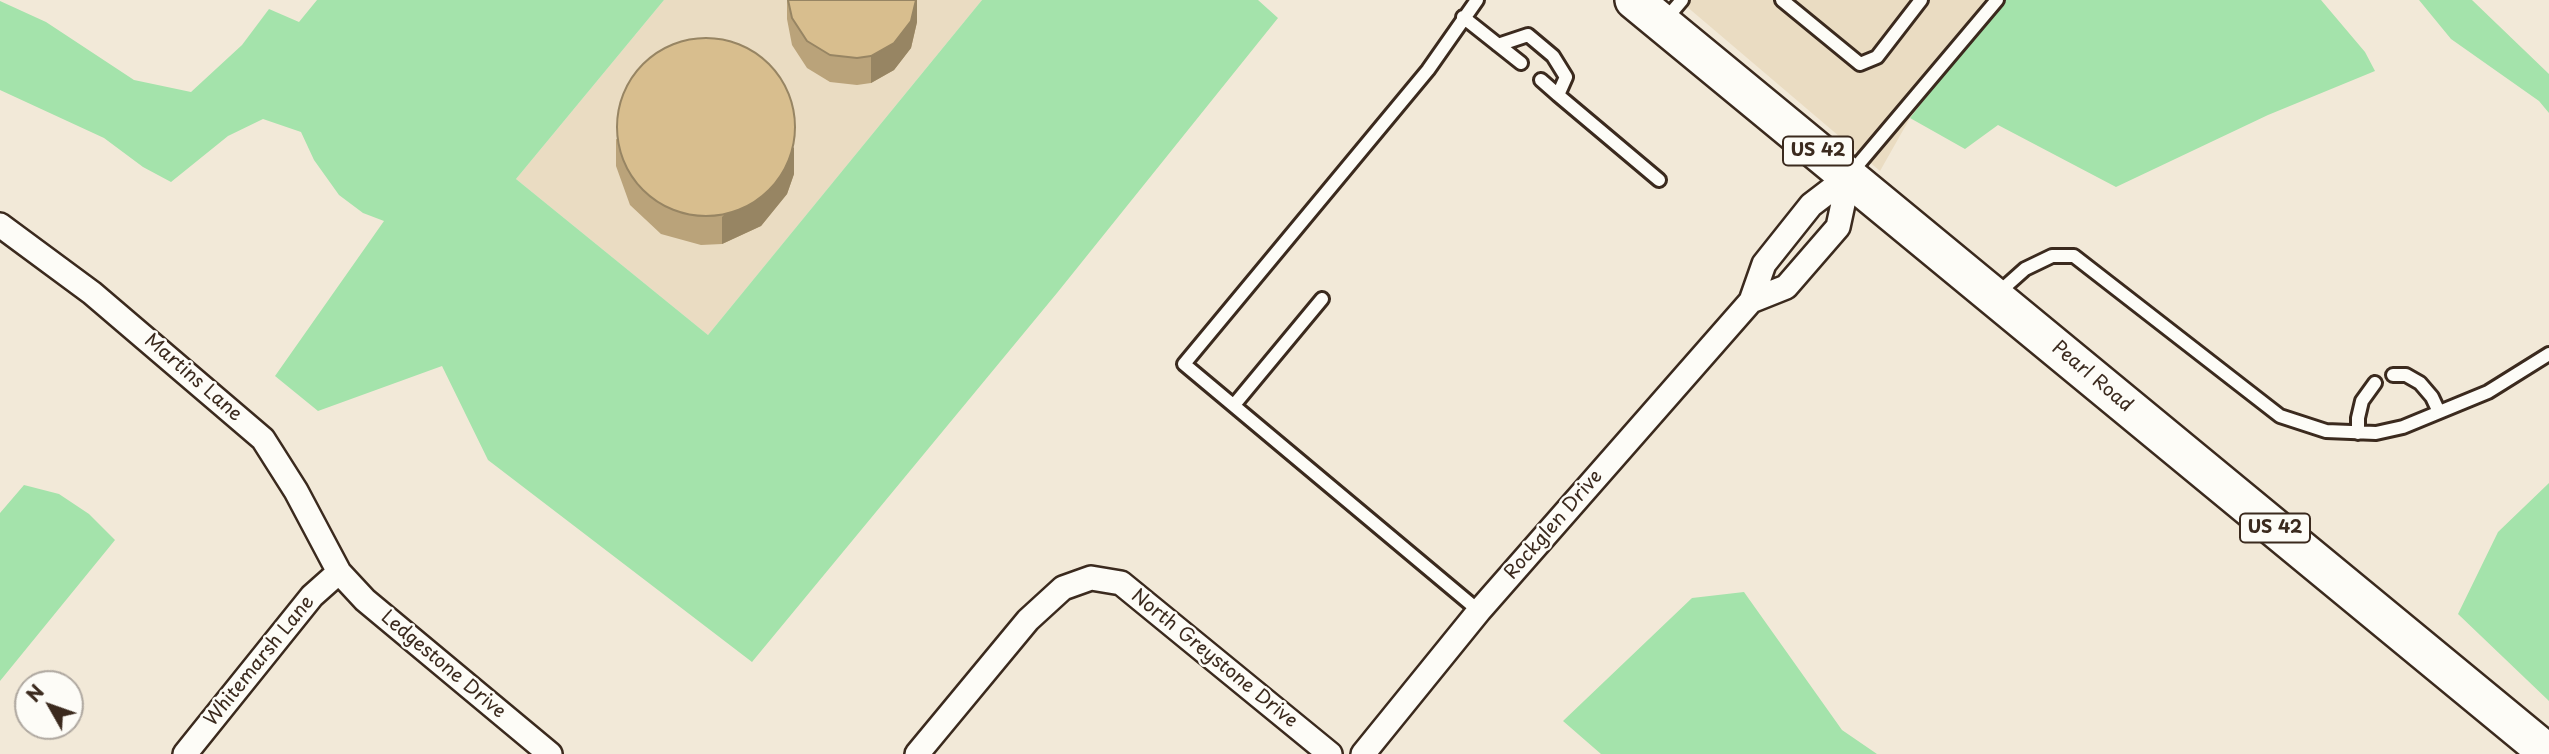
<!DOCTYPE html>
<html>
<head>
<meta charset="utf-8">
<style>
  body { margin:0 }
  #map { position:relative; width:2549px; height:754px; overflow:hidden; background:#f2e9d8; font-family:"Playpen Sans",sans-serif }
  canvas { display:block }
  .north { position:absolute; left:14px; top:670px; width:70px; height:70px; box-sizing:border-box; background:#fdfcf7; border:2px solid #afa8a0; border-radius:50%; rotate:310deg; font-size:19px; font-weight:700; line-height:28px; text-align:center; color:#3b2a1e }
  .north::after { content:''; display:block; margin:auto; width:24px; height:32px; background:#3b2a1e; clip-path:polygon(50% 0,100% 100%,50% 72%,0 100%) }
</style>
</head>
<body>
<div id="map">
<canvas width="2549" height="754"></canvas>
<div class="north">N</div>
</div>
<script>
const ctx = document.querySelector('canvas').getContext('2d');
ctx.lineJoin = 'round';
function fill(path, color) {
  ctx.fillStyle = color;
  ctx.fill(path, 'evenodd');
}
function shape(rows) {
  const path = new Path2D();
  for (const r of rows) {
    if (r.length === 3) {
      path.moveTo(r[0] + r[2], r[1]);
      path.arc(r[0], r[1], r[2], 0, 2 * Math.PI);
      continue;
    }
    path.moveTo(r[0], r[1]);
    for (let i = 2; i < r.length; i += 2) path.lineTo(r[i], r[i + 1]);
  }
  return path;
}
function trace(path, color, width, dash) {
  ctx.strokeStyle = color;
  ctx.lineWidth = width;
  ctx.lineCap = dash ? 'butt' : 'round';
  ctx.setLineDash(dash || []);
  ctx.stroke(path);
}
function label(font, color, halo, rows, align = 'center') {
  ctx.font = font + ' "Playpen Sans",sans-serif';
  ctx.lineWidth = 5;
  ctx.setLineDash([]);
  ctx.textBaseline = 'middle';
  ctx.strokeStyle = halo;
  ctx.fillStyle = color;
  for (const [text, x, y, turn = 0] of rows) {
    ctx.save();
    ctx.translate(x, y);
    ctx.rotate((+turn || 0) * Math.PI / 180);
    ctx.textAlign = isNaN(turn) ? turn : align;
    if (halo) ctx.strokeText(text, 0, 0);
    ctx.fillText(text, 0, 0);
    ctx.restore();
  }
}
const built = shape([
  [664,0,982,0,708,335,516,179],
  [1679,0,2000,0,1910,118,1880,171]
]);
const green = shape([
  [317,0,664,0,516,179,708,335,982,0,1258,0,1278,18,1057,293,752,662,488,460,442,366,318,411,275,376,384,221,363,213,339,195,314,160,301,132,263,119,228,136,171,182,143,167,104,138,0,90,0,1,46,22,134,80,191,92,242,45,269,9,299,22],
  [2000,0,2321,0,2365,52,2375,71,2268,115,2116,187,1998,125,1965,149,1910,118],
  [2419,0,2472,0,2549,74,2549,113,2539,101,2451,39],
  [2549,483,2549,701,2458,614,2498,532],
  [24,485,59,494,89,514,115,540,0,681,0,513],
  [1744,592,1842,730,1877,754,1601,754,1563,721,1692,598]
]);
const service = shape([
  [1477,0,1428,70,1184,364,1479,611],
  [1782,0,1860,64,1877,57,1921,0],
  [1463,17,1521,63],
  [1665,20,1682,0],
  [1498,45,1528,35,1553,56,1566,77,1558,95,1659,180],
  [1541,80,1558,95],
  [1851,173,1997,0],
  [1997,294,2025,269,2052,256,2074,256,2280,416,2326,431,2376,433,2403,427,2488,392,2549,354],
  [2393,375,2406,375,2420,383,2432,397,2439,412],
  [1234,405,1322,299],
  [2358,433,2358,418,2362,401,2375,383]
]);
const minor = shape([
  [0,225,92,293,263,439,296,491,339,572,365,600,550,754],
  [1751,301,1786,287,1838,227,1849,176],
  [185,754,312,596,339,572],
  [917,754,1028,620,1063,588,1091,578,1121,583,1330,754],
  [1363,754,1479,611,1751,301,1764,264,1811,205,1849,176]
]);
const primary = shape([
  [1634,0,2549,754]
]);
const wall = shape([
  [787,0,917,0,917,22,911,48,894,70,871,83,857,85,830,82,807,68,792,45,787,19],
  [616,139,794,174,787,194,761,226,722,244,701,245,661,234,630,205,616,166]
]);
const shadedWall = shape([
  [916,0,917,0,917,22,911,48,894,70,871,83,871,56],
  [794,147,794,174,787,194,761,226,722,244,722,217]
]);
const building = shape([
  [788,0,916,0,911,21,894,43,871,56,857,58,830,55,807,41,792,18,788,0],
  [706,127,89]
]);
const shields = [
  [1818,151,70],
  [2275,528,70]
];
const shieldNames = [
  ["US 42",1818,151],
  ["US 42",2275,528]
];
const streetNames = [
  ["Pearl Road",2092,377,40],
  ["Martins Lane",193,378,41],
  ["Rockglen Drive",1554,525,-49],
  ["North Greystone Drive",1214,659,39],
  ["Whitemarsh Lane",260,661,-51],
  ["Ledgestone Drive",443,665,40]
];
fill(built, '#eadcc2');
fill(green, '#a4e3ab');
trace(service, '#3b2a1e', 18);
trace(minor, '#3b2a1e', 28);
trace(primary, '#3b2a1e', 42);
trace(service, '#fdfcf7', 12);
trace(minor, '#fdfcf7', 23);
trace(primary, '#fdfcf7', 37);
fill(wall, '#baa37a');
fill(shadedWall, '#978563');
fill(building, '#d8be8e');
trace(building, '#978563', 2);
for (const [x, y, w] of shields) {
  const box = new Path2D();
  box.roundRect(x - w / 2, y - 14.5, w, 29, 5);
  ctx.fillStyle = '#fdfcf7';
  ctx.fill(box);
  trace(box, '#3b2a1e', 2);
}
label('bold 18px', '#3b2a1e', null, shieldNames);
label('19px', '#3b2a1e', '#fdfcf7', streetNames);
</script>
</body>
</html>
